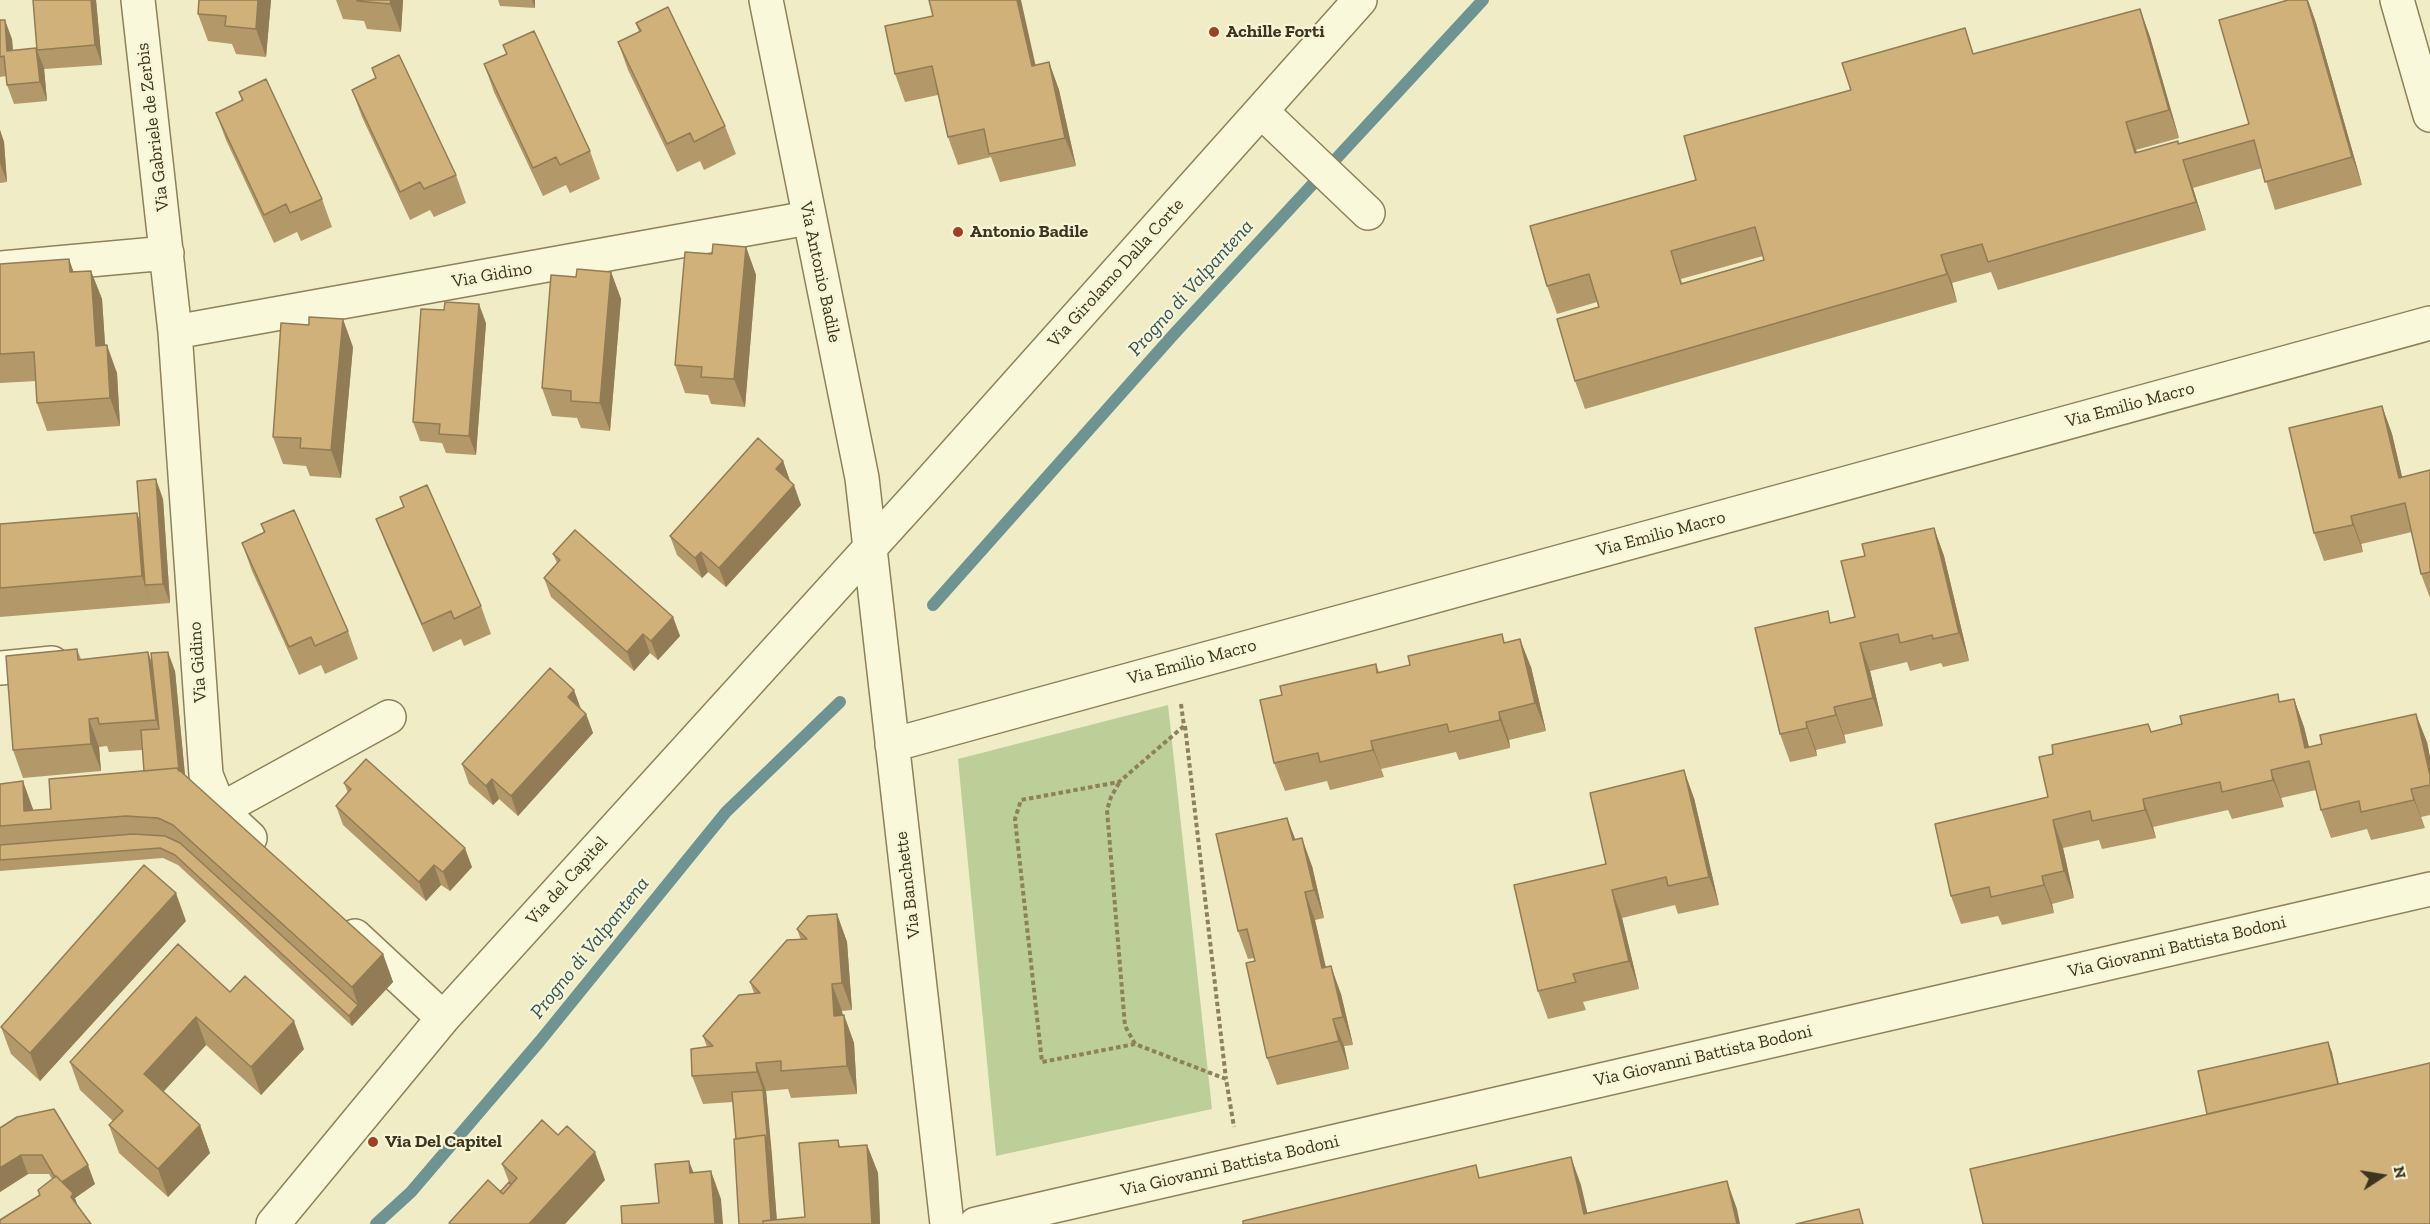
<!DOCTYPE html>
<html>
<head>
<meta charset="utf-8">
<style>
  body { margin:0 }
  #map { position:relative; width:2430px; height:1224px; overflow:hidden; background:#f0edc6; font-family:"Zilla Slab",serif }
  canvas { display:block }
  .north { position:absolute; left:2352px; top:1146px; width:60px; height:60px; -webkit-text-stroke:4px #f7f5d6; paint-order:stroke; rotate:78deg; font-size:16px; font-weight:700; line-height:24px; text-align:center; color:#3c341f }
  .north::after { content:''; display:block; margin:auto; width:21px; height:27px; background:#3c341f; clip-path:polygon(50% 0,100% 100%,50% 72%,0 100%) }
</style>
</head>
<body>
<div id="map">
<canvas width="2430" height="1224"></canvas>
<div class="north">N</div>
</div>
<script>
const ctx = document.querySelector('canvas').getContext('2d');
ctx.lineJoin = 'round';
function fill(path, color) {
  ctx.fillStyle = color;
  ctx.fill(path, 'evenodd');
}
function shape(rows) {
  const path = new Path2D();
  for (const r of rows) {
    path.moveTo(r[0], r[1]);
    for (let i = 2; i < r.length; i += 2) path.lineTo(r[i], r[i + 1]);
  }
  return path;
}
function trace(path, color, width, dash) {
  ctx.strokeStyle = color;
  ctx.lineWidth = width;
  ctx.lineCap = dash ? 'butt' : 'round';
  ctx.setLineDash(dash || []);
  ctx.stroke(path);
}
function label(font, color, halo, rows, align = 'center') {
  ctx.font = font + ' "Zilla Slab",serif';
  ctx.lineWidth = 4.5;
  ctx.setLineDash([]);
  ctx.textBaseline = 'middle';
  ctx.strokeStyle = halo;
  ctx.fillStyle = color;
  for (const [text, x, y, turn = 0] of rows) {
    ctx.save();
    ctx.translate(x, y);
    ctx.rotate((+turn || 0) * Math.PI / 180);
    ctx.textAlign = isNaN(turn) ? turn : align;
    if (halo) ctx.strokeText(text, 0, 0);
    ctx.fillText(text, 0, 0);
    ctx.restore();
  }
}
const green = shape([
  [1168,705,1212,1109,996,1156,958,759]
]);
const stream = shape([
  [933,605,1174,334,1483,0],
  [376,1224,411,1192,540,1041,726,812,840,702]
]);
const path = shape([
  [1181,704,1184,726,1119,782,1021,800,1015,819,1042,1062,1135,1044,1226,1079,1234,1127],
  [1185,726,1226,1079],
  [1119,783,1111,797,1107,810,1125,1026,1135,1044]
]);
const minor = shape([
  [138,0,175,332,206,775,220,810,250,838],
  [766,0,862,478,947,1224],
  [2397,0,2430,115],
  [1261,111,1368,213],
  [0,268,167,253],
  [175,332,808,218],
  [0,668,52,663],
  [892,745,2430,323],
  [220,810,389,717],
  [355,936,443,1018],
  [273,1224,443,1018,927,485,1360,0],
  [976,1224,2430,889]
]);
const wall = shape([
  [96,0,102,65,44,69,44,68,47,101,14,104,7,85,6,76,0,77,0,20,12,39,13,50,36,48],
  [199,0,271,0,266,57,236,54,232,44,208,41,198,14],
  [336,0,403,0,401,32,367,29,364,21,343,19],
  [498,0,535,0,535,8,500,6],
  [2308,0,2316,23,2362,185,2275,210,2262,168,2193,188,2206,230,1998,290,1991,272,1952,283,1957,302,1585,409,1575,381,1599,307,1597,302,1557,314,1547,286,1696,180,1851,90,1974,54,2140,9,2150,37,2179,138,2136,150,2137,152,2179,144,2249,124],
  [1763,256,1764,260,1682,283,1681,279],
  [636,23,725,126,736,154,704,170,700,161,677,172,628,70,618,42,639,32],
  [885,26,1036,65,1049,62,1059,90,1076,166,1000,182,991,157,958,165,948,137,938,95,905,102,895,74],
  [503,45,590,151,600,179,570,193,566,185,543,196,494,92,484,64,506,54],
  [372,68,456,175,466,203,434,217,430,210,410,220,362,117,352,90,376,78],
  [239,92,322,199,332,227,301,241,297,232,274,243,226,140,216,113,242,101],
  [0,130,4,142,7,182,0,183],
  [746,247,756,275,745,407,711,404,708,395,685,393,675,365,712,254],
  [69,259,73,272,91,271,102,299,105,345,117,373,120,426,47,431,37,403,36,381,0,383,0,264],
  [611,272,621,299,610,431,581,428,577,418,552,416,542,388,576,277],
  [486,323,476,455,446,453,442,443,420,441,413,422],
  [353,347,341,478,310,476,306,466,283,464,273,437],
  [2382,406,2392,434,2402,477,2430,470,2430,598,2421,574,2412,532,2361,544,2363,552,2324,561,2314,533],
  [783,461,790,481,789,481,801,505,726,587,708,572,702,578,677,555,670,536],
  [400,497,481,606,491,634,464,646,461,639,433,652,387,547,376,519,404,507],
  [163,499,170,603,0,617,0,524,137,513,140,522],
  [261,524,348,631,358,659,325,674,321,665,299,675,252,571,242,543,264,533],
  [1934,528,1944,556,1969,661,1943,667,1941,663,1910,671,1907,662,1870,671,1883,726,1844,735,1846,743,1816,750,1817,756,1790,762,1780,734,1832,622,1855,617,1865,556],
  [553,554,673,617,680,636,658,660,650,653,634,671,551,597,544,578,557,563],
  [1506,643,1531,667,1546,731,1509,740,1510,748,1459,760,1456,752,1381,769,1384,777,1330,790,1327,781,1285,791,1274,763,1376,664,1379,672],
  [77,649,81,659,152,663,175,671,185,776,383,954,393,982,352,1026,178,865,163,858,0,871,0,784,33,809,33,811,51,809,144,771,142,750,109,752,107,746,99,747,101,771,23,778,13,750],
  [2294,699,2304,727,2309,747,2427,742,2430,757,2430,815,2421,817,2425,828,2371,840,2367,829,2331,838,2321,810,2316,790,2281,798,2284,807,2232,819,2228,810,2153,827,2156,838,2102,849,2099,840,2063,848,2074,898,2052,904,2054,913,2002,925,1998,916,1961,924,1951,896,2048,797,2148,724,2151,732],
  [580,709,586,714,593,733,518,816,499,799,493,805,469,784,462,764],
  [344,783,472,867,450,891,441,885,426,901,343,825,336,806,348,793],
  [1694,798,1719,905,1678,914,1675,905,1622,918,1639,989,1583,1002,1586,1010,1548,1019,1538,991,1606,864],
  [1287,818,1295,840,1312,866,1324,918,1315,920,1326,967,1341,994,1353,1045,1344,1046,1349,1069,1277,1085,1267,1058,1254,958,1248,959,1238,931],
  [837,914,847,942,852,1010,842,1011,843,1015,844,1015,854,1043,857,1094,791,1098,788,1089,766,1091,777,1220,805,1217,838,1140,840,1147,867,1145,878,1173,880,1224,739,1224,736,1139,733,1102,703,1104,692,1076,707,1047,703,1036,754,993,750,982,801,940,797,929],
  [186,921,40,1081,11,1054,1,1027],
  [230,992,304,1049,261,1095,206,1045,163,1092,200,1125,210,1153,168,1197,119,1153,109,1125,113,1121,80,1090,70,1062],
  [0,1128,95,1184,75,1198,39,1195,38,1190,52,1179,49,1174,28,1174,0,1192],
  [502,1164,605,1180,565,1224,449,1224,449,1223,500,1192,509,1182]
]);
const shadedWall = shape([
  [91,0,96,0,102,65,95,45],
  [258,0,271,0,266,57,256,29],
  [391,0,403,0,401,32,390,4],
  [532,0,535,0,535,8],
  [1017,0,1021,0,1042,94,1032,66],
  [2308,0,2316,23,2362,185,2352,157],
  [2140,9,2150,37,2179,138,2169,110],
  [5,20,12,39,14,70,7,51],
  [36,48,44,68,47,101,40,82],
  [1049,62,1059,90,1076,166,1065,138],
  [2126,122,2136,150,2146,180,2135,153],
  [0,130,4,142,7,182,0,163],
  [2183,160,2193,188,2206,230,2196,202],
  [746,247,756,275,745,407,734,379],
  [1941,255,1952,283,1957,302,1947,274],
  [69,259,79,287,70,272],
  [91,271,102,299,107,373,96,346],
  [611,272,621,299,610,431,600,403],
  [479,304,486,323,476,455,469,436],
  [343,319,353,347,341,478,331,450],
  [107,345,117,373,120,426,110,398],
  [2382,406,2392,434,2409,506,2399,478],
  [783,461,790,481,783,488,776,469],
  [156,479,163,499,170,603,163,584],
  [794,485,801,505,726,587,719,568],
  [137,513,147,541,145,585,152,604,142,576],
  [2351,516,2361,544,2363,552,2353,525],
  [1934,528,1944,556,1969,661,1959,633],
  [701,552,708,572,702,578,695,558],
  [673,617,680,636,658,660,651,641],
  [643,634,650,653,634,671,627,652],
  [1520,639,1531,667,1546,731,1535,703],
  [1860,643,1870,671,1883,726,1873,698],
  [148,652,158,680,166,748,156,720],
  [168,652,175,671,187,796,180,777],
  [574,690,581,709,568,697],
  [2294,699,2304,727,2316,776,2305,748],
  [1834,707,1844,735,1846,743,1836,715],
  [1499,712,1509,740,1510,748,1500,720],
  [586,714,593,733,518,816,511,796],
  [2416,714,2427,742,2430,757,2430,775],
  [89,719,99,747,101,771,91,744],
  [1806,722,1816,750,1817,756,1807,728],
  [1371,741,1381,769,1384,777,1373,750],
  [1684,770,1694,798,1719,905,1709,877],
  [2271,770,2281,798,2284,807,2273,780],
  [492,779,499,799,493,805,486,786],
  [23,781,33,809,34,823,24,811],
  [2411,789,2421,817,2425,828,2414,800],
  [2143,799,2153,827,2156,838,2145,810],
  [1287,818,1298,846,1293,840],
  [2053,820,2063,848,2074,898,2064,871],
  [1302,838,1312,866,1324,918,1314,890],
  [465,848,472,867,450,891,443,872],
  [434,865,441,885,426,901,419,882],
  [2042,876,2052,904,2054,913,2044,885],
  [1612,890,1622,918,1639,989,1629,961],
  [1305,892,1315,920,1332,996,1322,968],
  [176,893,186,921,40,1081,30,1053],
  [837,914,847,942,852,1010,842,983],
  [383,954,393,982,352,1026,349,1016,358,1005,352,987],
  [1331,966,1341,994,1353,1045,1343,1017],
  [832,984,842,1011,845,1044,834,1016],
  [844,1015,854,1043,857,1094,847,1066],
  [196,1017,206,1045,154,1102,144,1074],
  [1333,1019,1344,1046,1349,1069,1339,1041],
  [294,1021,304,1049,261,1095,251,1067],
  [2328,1042,2332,1052,2345,1112,2341,1102],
  [756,1063,766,1091,772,1155,768,1145,763,1090,757,1072],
  [200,1125,210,1153,168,1197,158,1169],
  [765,1135,772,1155,777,1224,771,1224],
  [867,1145,878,1173,880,1224,872,1224],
  [595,1152,605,1180,565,1224,529,1224],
  [21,1155,28,1174,0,1192,0,1168],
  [1571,1157,1581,1185,1590,1224,1584,1214],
  [689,1161,700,1189,690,1173],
  [88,1165,95,1184,75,1198,83,1221,59,1184],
  [711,1171,721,1199,723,1224,715,1224],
  [1727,1181,1737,1209,1740,1224,1737,1224]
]);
const building = shape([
  [33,0,91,0,95,45,37,50,33,0],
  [199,0,258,0,256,29,225,26,226,16,198,14,199,0],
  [357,0,391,0,390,4,357,1,357,0],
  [929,0,1017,0,1032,66,1049,62,1065,138,989,154,984,129,948,137,932,66,895,74,885,26,933,16,929,0],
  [2288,0,2307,0,2352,157,2265,182,2254,140,2183,160,2196,202,1988,262,1982,244,1941,255,1947,274,1575,381,1557,319,1599,307,1589,274,1547,286,1530,226,1696,180,1684,136,1851,90,1842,63,1965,28,1973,54,2140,9,2169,110,2126,122,2135,153,2178,141,2178,144,2249,124,2219,20,2288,0],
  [1755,227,1764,260,1681,284,1671,251,1755,227],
  [668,7,725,126,694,142,690,133,667,144,618,42,641,31,636,23,668,7],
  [0,20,5,20,7,51,36,48,40,82,7,85,4,56,0,57,0,20],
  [534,31,590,151,560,165,556,157,533,168,484,64,507,54,503,45,534,31],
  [399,55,456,175,424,189,420,182,400,192,352,90,376,78,372,68,399,55],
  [266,79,322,199,290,213,286,204,264,215,216,113,243,100,239,92,266,79],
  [713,244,746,247,734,379,701,377,702,367,675,365,685,252,712,254,713,244],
  [69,259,70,272,91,271,96,346,107,345,110,398,37,403,34,352,0,354,0,264,69,259],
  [577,269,611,272,600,403,571,401,571,391,542,388,551,275,576,277,577,269],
  [445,302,479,304,469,436,439,434,440,424,413,422,421,309,444,310,445,302],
  [309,317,343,319,331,450,300,448,301,438,273,437,281,323,309,325,309,317],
  [2382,406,2399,478,2430,470,2430,572,2421,574,2405,503,2351,516,2353,525,2314,533,2289,428,2382,406],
  [758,438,783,461,776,469,794,485,719,568,701,552,695,558,670,536,758,438],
  [156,479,163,584,145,585,137,481,156,479],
  [427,485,481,606,454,619,451,611,422,624,376,519,404,507,400,497,427,485],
  [294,510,348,631,315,646,311,637,289,647,242,543,265,532,261,524,294,510],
  [137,513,142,576,0,588,0,524,137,513],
  [1934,528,1959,633,1933,639,1932,635,1900,643,1898,634,1860,643,1873,698,1834,707,1836,715,1806,722,1807,728,1780,734,1755,628,1828,611,1830,623,1855,617,1841,561,1865,556,1862,544,1934,528],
  [575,530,673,617,651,641,643,634,627,652,544,578,560,560,553,554,575,530],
  [1502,634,1504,643,1520,639,1535,703,1499,712,1500,720,1449,732,1447,724,1371,741,1373,750,1320,762,1318,753,1274,763,1260,700,1282,695,1280,686,1376,664,1377,673,1410,665,1408,656,1502,634],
  [77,649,78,660,148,652,156,720,99,724,98,718,89,719,91,744,13,750,6,656,77,649],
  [168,652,179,771,177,768,144,771,141,730,159,729,151,653,168,652],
  [550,668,574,690,568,697,586,714,511,796,492,779,486,786,462,764,550,668],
  [2278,694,2279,702,2294,699,2305,748,2322,744,2320,735,2416,714,2430,775,2430,785,2411,789,2414,800,2361,812,2359,801,2321,810,2309,761,2271,770,2273,780,2222,792,2220,782,2143,799,2145,810,2092,821,2090,811,2053,820,2064,871,2042,876,2044,885,1991,897,1989,887,1951,896,1935,824,2048,797,2039,757,2053,754,2052,745,2148,724,2151,732,2182,724,2180,716,2278,694],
  [366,759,465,848,443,872,434,865,419,882,336,806,351,789,344,783,366,759],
  [177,768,383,954,352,987,173,825,158,818,126,816,0,826,0,784,23,781,24,811,51,809,49,779,177,768],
  [1684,770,1709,877,1668,886,1666,877,1612,890,1629,961,1573,974,1576,982,1538,991,1514,885,1606,864,1590,793,1684,770],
  [1287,818,1293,840,1302,838,1314,890,1305,892,1322,968,1331,966,1343,1017,1333,1019,1339,1041,1267,1058,1246,963,1255,961,1247,929,1238,931,1216,834,1287,818],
  [133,834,165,836,180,843,358,1005,349,1016,175,855,160,848,0,860,0,845,133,834],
  [144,865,176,893,30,1053,1,1027,144,865],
  [837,914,842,983,832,984,834,1016,844,1015,847,1066,781,1071,781,1061,756,1063,757,1072,692,1076,691,1049,713,1046,703,1036,739,995,760,993,750,982,787,940,807,939,797,929,808,916,837,914],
  [178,944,230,992,245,976,294,1021,251,1067,196,1017,144,1074,200,1125,158,1169,109,1125,123,1111,70,1062,178,944],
  [2328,1042,2338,1084,2207,1114,2198,1071,2328,1042],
  [2430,1063,2430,1224,1983,1224,1970,1169,2430,1063],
  [763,1090,768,1145,765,1135,736,1139,732,1092,763,1090],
  [54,1109,88,1165,62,1182,56,1176,55,1177,42,1155,21,1155,0,1168,0,1128,17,1117,54,1109],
  [542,1120,558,1135,567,1126,595,1152,529,1224,450,1224,449,1223,488,1180,503,1194,517,1178,502,1164,542,1120],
  [765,1135,771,1220,763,1221,763,1224,739,1224,734,1139,765,1135],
  [838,1140,839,1147,867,1145,872,1224,763,1224,763,1221,805,1217,799,1143,838,1140],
  [1571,1157,1584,1214,1727,1181,1737,1224,1243,1224,1243,1221,1476,1165,1479,1178,1571,1157],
  [689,1161,690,1173,711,1171,715,1224,622,1224,621,1206,659,1203,655,1164,689,1161],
  [56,1176,73,1193,71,1197,91,1224,0,1224,0,1220,40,1195,38,1190,56,1176],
  [509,1182,511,1185,503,1194,500,1192,509,1182],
  [1859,1209,1863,1224,1796,1224,1859,1209]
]);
const markers = [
  [1214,32,6,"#9f4127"],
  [958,232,6,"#9f4127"],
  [373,1142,6,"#9f4127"]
];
const poiNames = [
  ["Achille Forti",1226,32],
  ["Antonio Badile",970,232],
  ["Via Del Capitel",385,1142]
];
const streetNames = [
  ["Via Gabriele de Zerbis",153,127,-97],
  ["Via Antonio Badile",820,272,78],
  ["Via Girolamo Dalla Corte",1116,273,-48],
  ["Via Gidino",492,275,-10],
  ["Via Emilio Macro",2130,405,-15],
  ["Via Emilio Macro",1661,534,-15],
  ["Via Gidino",198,662,-94],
  ["Via Emilio Macro",1192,662,-15],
  ["Via del Capitel",567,881,-48],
  ["Via Banchette",908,885,-97],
  ["Via Giovanni Battista Bodoni",2177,947,-13],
  ["Via Giovanni Battista Bodoni",1703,1056,-13],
  ["Via Giovanni Battista Bodoni",1230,1166,-13]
];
const waterNames = [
  ["Progno di Valpantena",1191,288,-48],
  ["Progno di Valpantena",590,948,-51]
];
fill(green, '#bdcf99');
trace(stream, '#6d9392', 12);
trace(minor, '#8d815a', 36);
trace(path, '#8d815a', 4, [4.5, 3]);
trace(minor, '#faf8da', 33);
fill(wall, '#b39869');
fill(shadedWall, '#927c55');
fill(building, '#d0b17a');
trace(building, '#927c55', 1.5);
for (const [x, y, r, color] of markers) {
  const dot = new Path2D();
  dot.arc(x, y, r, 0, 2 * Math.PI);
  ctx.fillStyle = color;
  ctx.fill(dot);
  trace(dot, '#f7f5d6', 2);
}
label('bold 18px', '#3c341f', '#f7f5d6', poiNames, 'left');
label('18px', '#3c341f', '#f7f5d6', streetNames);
label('italic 20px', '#2d555d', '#f7f5d6', waterNames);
</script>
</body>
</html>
